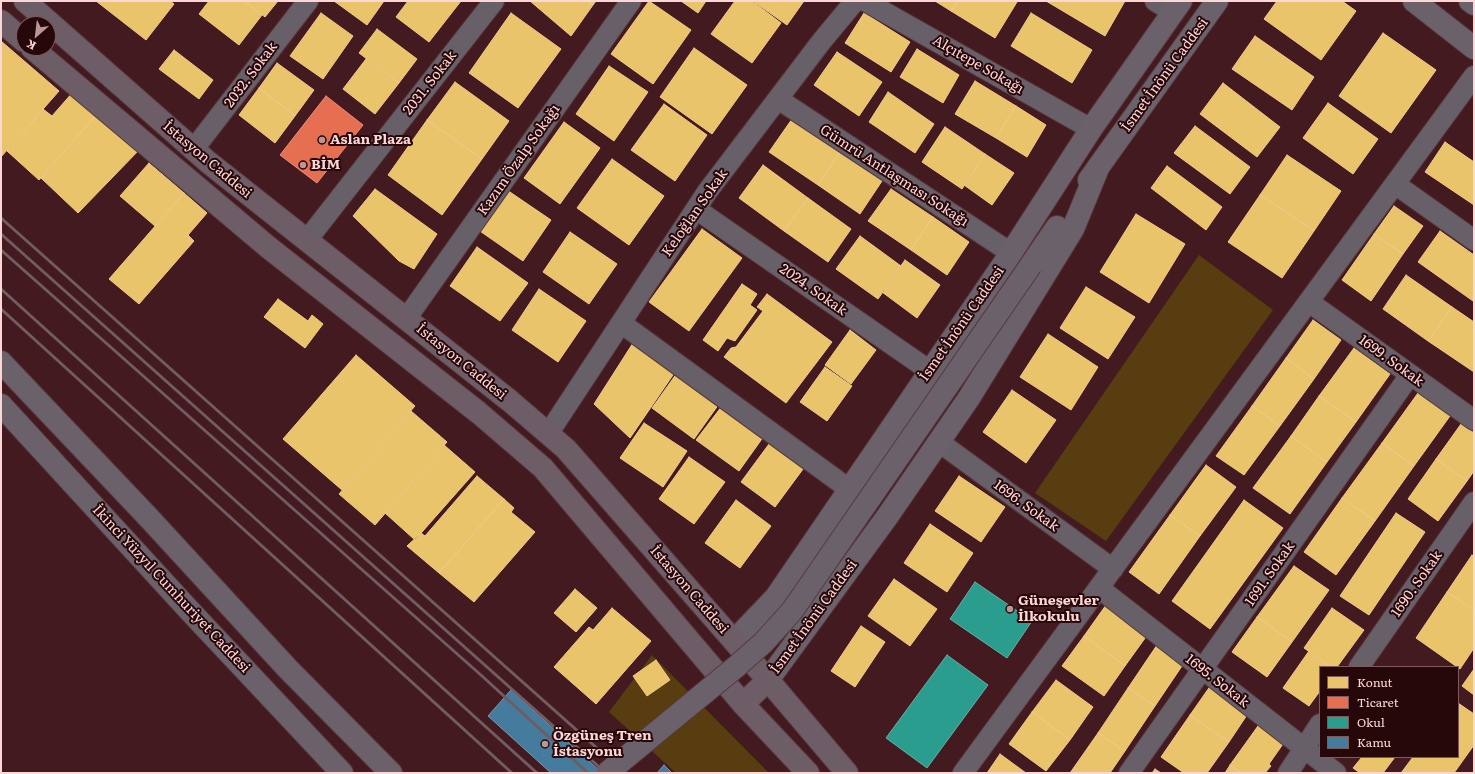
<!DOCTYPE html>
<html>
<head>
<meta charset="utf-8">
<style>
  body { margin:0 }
  #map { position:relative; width:1475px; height:774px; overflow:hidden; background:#421a20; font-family:Literata,serif }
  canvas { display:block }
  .frame { position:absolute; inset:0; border:2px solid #fdd7d6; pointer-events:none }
  .legend { position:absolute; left:1319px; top:666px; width:140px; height:92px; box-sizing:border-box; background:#27080a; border:1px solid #7d5b5c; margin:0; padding:5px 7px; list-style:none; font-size:12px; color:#fdd7d6 }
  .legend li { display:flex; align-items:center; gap:8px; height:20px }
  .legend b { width:20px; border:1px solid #7d5b5c }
  .north { position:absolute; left:16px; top:16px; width:40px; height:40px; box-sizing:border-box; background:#27080a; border:1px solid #7d5b5c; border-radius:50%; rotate:208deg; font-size:11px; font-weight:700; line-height:16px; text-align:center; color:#fdd7d6 }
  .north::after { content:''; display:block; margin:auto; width:14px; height:18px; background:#bc9596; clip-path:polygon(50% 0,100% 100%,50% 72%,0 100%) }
</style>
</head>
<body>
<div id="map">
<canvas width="1475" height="774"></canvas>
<div class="frame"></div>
<ul class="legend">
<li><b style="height:11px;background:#e9c46a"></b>Konut</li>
<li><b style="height:11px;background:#e76f51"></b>Ticaret</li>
<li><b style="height:11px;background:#2a9d8f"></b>Okul</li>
<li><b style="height:11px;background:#457b9d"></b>Kamu</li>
</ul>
<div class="north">K</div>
</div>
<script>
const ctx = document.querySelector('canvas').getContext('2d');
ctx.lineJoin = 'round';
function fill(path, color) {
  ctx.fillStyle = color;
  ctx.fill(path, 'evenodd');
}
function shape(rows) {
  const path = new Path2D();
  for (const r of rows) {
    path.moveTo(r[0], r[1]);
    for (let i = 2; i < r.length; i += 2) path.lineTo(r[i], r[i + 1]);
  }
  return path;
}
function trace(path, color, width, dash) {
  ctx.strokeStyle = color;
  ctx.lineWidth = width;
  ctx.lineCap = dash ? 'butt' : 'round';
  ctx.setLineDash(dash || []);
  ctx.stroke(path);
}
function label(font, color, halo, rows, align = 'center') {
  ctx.font = font + ' Literata,serif';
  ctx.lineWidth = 4;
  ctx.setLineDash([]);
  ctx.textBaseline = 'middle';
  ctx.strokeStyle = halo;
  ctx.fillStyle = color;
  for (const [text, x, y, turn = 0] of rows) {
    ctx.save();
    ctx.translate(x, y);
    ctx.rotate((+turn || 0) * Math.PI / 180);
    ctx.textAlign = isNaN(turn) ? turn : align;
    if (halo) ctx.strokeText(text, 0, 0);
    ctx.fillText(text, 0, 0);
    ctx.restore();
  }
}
const green = shape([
  [1199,255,1273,310,1106,541,1035,493],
  [652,655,769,773,676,773,609,712]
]);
const homes = shape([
  [96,1,170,1,174,4,146,40,96,1],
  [209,1,244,1,262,15,239,45,199,14,209,1],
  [244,1,278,1,265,17,244,1],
  [334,1,384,1,367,25,334,1],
  [408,1,461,1,429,42,396,17,408,1],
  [530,1,587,1,593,5,571,36,530,1],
  [587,1,596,1,593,5,587,1],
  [649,1,691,30,653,84,611,54,649,1],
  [681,1,706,1,698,13,681,1],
  [735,1,752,1,781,23,752,63,711,34,735,1],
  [753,1,804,1,787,25,753,1],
  [935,1,958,1,951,11,935,1],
  [958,1,1014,1,1017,2,995,38,951,11,958,1],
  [1046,1,1125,1,1105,36,1046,1],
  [1277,1,1342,1,1356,11,1321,60,1264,19,1277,1],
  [321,13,353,36,323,79,290,56,321,13],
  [511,13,561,49,518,108,469,73,511,13],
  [864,13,910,42,891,72,845,43,864,13],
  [1031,13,1092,50,1072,83,1011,46,1031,13],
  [377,29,417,59,399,83,359,53,377,29],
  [1383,33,1436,70,1391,133,1339,96,1383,33],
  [1255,36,1314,77,1292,110,1232,69,1255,36],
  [1,41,59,91,1,157,1,41],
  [694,48,747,85,712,134,660,97,694,48],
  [917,49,959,75,943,103,900,77,917,49],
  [174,50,213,80,199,99,159,69,174,50],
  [837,52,882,82,859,116,814,85,837,52],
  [366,59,399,83,375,114,343,89,366,59],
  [277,63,314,90,295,116,259,88,277,63],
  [609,66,648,92,614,141,576,114,609,66],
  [975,81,1016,106,996,138,955,114,975,81],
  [455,82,509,121,482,159,427,120,455,82],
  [1223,83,1280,127,1257,157,1200,114,1223,83],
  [259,88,295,116,275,143,239,115,259,88],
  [73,92,98,113,39,180,7,151,43,109,52,116,73,92],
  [888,92,934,124,915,153,869,122,888,92],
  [1328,103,1378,139,1353,174,1303,138,1328,103],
  [664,104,707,135,675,181,631,150,664,104],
  [1016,106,1046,125,1027,157,996,138,1016,106],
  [98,113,140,149,78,213,41,178,98,113],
  [792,119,840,152,818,185,769,152,792,119],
  [427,120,482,159,442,215,388,175,427,120],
  [564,122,600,148,560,204,524,178,564,122],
  [1195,126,1250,167,1230,194,1174,153,1195,126],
  [945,127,985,154,962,189,922,162,945,127],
  [1445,142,1474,162,1474,205,1425,172,1445,142],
  [840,152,882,181,860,214,818,185,840,152],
  [985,154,1014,173,992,205,964,185,985,154],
  [1287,155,1341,191,1314,231,1260,195,1287,155],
  [612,159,664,196,629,245,577,208,612,159],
  [149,163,184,193,155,226,120,196,149,163],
  [763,165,808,198,784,231,739,198,763,165],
  [1167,166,1222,207,1206,230,1151,188,1167,166],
  [504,188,551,220,523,261,477,229,504,188],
  [375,189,437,234,414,269,399,261,353,216,375,189],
  [891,189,933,217,911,250,868,221,891,189],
  [184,193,207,213,188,235,194,241,139,304,109,279,184,193],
  [1260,195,1314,231,1282,278,1228,242,1260,195],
  [808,198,851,229,828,262,784,231,808,198],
  [1394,206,1423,226,1403,254,1374,234,1394,206],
  [1136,214,1185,244,1149,303,1100,272,1136,214],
  [933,217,969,242,947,275,911,250,933,217],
  [702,229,742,258,689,331,649,302,702,229],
  [1440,231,1474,255,1473,301,1418,262,1440,231],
  [570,232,617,264,589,304,543,272,570,232],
  [1374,234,1403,254,1371,301,1342,280,1374,234],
  [860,236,901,266,878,299,836,269,860,236],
  [477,247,528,283,500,321,450,286,477,247],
  [905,260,940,285,917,318,882,292,905,260],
  [1406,275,1452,307,1428,341,1383,309,1406,275],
  [742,284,757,294,750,305,757,310,735,341,727,338,718,351,703,340,742,284],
  [1086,287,1135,317,1108,359,1060,328,1086,287],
  [539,289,586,321,558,362,512,330,539,289],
  [767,294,832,342,786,403,724,357,731,348,736,347,763,311,757,307,767,294],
  [278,299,308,321,312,315,323,324,305,348,264,317,278,299],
  [1452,307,1474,322,1474,372,1428,341,1452,307],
  [1313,320,1341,340,1314,379,1286,358,1313,320],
  [850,330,876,350,851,384,825,365,850,330],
  [1048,334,1098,367,1071,410,1020,377,1048,334],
  [633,343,675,372,630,438,594,404,633,343],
  [1354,348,1390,374,1356,422,1319,396,1354,348],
  [356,355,415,406,342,490,283,439,356,355],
  [1286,358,1314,379,1280,426,1252,406,1286,358],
  [825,367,852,386,827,421,800,402,825,367],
  [677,373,719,404,694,439,652,408,677,373],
  [1012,390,1056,420,1026,463,983,432,1012,390],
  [1418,393,1450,416,1414,466,1382,443,1418,393],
  [1319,396,1356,422,1327,462,1291,436,1319,396],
  [722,406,764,436,739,471,696,440,722,406],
  [1252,406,1280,426,1244,475,1216,456,1252,406],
  [411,411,447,442,375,525,339,494,411,411],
  [644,423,687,451,663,487,620,458,644,423],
  [1461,424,1474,433,1474,471,1467,481,1436,459,1461,424],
  [1291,436,1327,462,1290,514,1253,488,1291,436],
  [772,440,806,465,775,507,741,482,772,440],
  [1382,443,1414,466,1375,521,1342,498,1382,443],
  [444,445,475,472,415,540,385,513,444,445],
  [689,457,725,482,694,524,659,499,689,457],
  [1436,459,1467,481,1438,521,1408,499,1436,459],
  [1206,465,1236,487,1200,536,1170,515,1206,465],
  [477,476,504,499,439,573,407,546,421,533,425,536,477,476],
  [959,476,1005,507,981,542,935,511,959,476],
  [1342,498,1375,521,1336,575,1304,552,1342,498],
  [504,499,514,508,511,512,535,532,474,602,439,573,504,499],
  [736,500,771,526,740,568,705,543,736,500],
  [1244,500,1283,528,1210,629,1172,601,1244,500],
  [1396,513,1425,532,1369,615,1340,596,1396,513],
  [1170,515,1200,536,1159,594,1129,572,1170,515],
  [930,524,973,553,947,592,904,563,930,524],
  [1472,555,1474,557,1474,610,1447,592,1472,555],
  [1294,566,1329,590,1292,642,1257,617,1294,566],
  [894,579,937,609,910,646,868,616,894,579],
  [575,589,597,608,576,632,554,613,575,589],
  [1447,592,1474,610,1474,648,1460,669,1416,638,1447,592],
  [1106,605,1148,634,1125,666,1084,636,1106,605],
  [612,608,651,641,596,704,554,667,589,627,593,630,612,608],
  [1332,608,1364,630,1337,667,1331,667,1304,648,1332,608],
  [1257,617,1292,642,1267,677,1232,652,1257,617],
  [861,626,885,642,855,687,831,671,861,626],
  [1084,636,1125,666,1104,696,1062,666,1084,636],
  [1157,645,1184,663,1155,706,1128,688,1157,645],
  [1309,651,1331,667,1320,667,1320,691,1309,706,1283,688,1309,651],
  [656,660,670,680,647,696,633,676,656,660],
  [1474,669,1474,695,1462,686,1474,669],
  [1056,680,1093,707,1070,740,1032,712,1056,680],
  [1211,685,1249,712,1229,742,1190,715,1211,685],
  [1128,688,1155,706,1125,751,1098,733,1128,688],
  [1458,703,1474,714,1474,745,1454,773,1401,773,1413,757,1458,757,1458,703],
  [1032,712,1070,740,1046,771,1009,744,1032,712],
  [1190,715,1229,742,1207,773,1184,773,1161,757,1190,715],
  [1258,726,1283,744,1269,764,1271,766,1265,773,1241,773,1230,765,1258,726],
  [1098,733,1125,751,1110,773,1070,773,1098,733],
  [1000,754,1026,773,987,773,1000,754],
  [1362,757,1395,757,1383,773,1360,773,1353,768,1362,757],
  [1230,765,1241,773,1225,773,1230,765],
  [1155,769,1161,773,1152,773,1155,769]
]);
const shops = shape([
  [326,96,363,125,317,183,280,155,326,96]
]);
const schools = shape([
  [975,582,1032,621,1007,658,950,619,975,582],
  [947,655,988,685,927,768,886,738,947,655]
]);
const public = shape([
  [511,690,602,773,551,773,488,716,511,690],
  [664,765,672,773,657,773,664,765]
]);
const street = shape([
  [865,1,1091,129],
  [1155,1,1173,12],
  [778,99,1011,253],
  [193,150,308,1],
  [1395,184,1474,240],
  [696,209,930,371],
  [307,240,494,1],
  [1309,302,1474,420],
  [406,319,631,1],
  [621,323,849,489],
  [548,434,707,192,821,42,855,1],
  [939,442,1113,569],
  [1099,588,1336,773],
  [1359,667,1474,502],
  [963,773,1474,76],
  [1129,773,1410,375],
  [1288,773,1320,724]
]);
const secondary = shape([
  [1414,1,1474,48],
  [1470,1,1474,4],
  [1089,180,1217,1],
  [1031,265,1057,227],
  [1,362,149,518,288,669,391,773],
  [1,405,189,610,342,773],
  [734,641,776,597,1011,253,1091,129,1181,1],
  [768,680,887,517,969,398,1073,229,1098,168]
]);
const primary = shape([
  [25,1,208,162,510,401,566,449,768,680,847,773],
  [1,21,24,41],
  [32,48,268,247,479,413,543,468,743,704,808,773],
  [743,704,768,680]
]);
const rail = shape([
  [1,218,625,773],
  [1,234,606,773],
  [1,250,482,676,588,773],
  [1,289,537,773],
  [1,309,512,773]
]);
const secondaryBridge = shape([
  [607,773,737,666,763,643,792,611,1031,265]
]);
const markers = [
  [322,140,4,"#bc9596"],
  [303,165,4,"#bc9596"],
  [1010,609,4,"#bc9596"],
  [545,744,4,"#bc9596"]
];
const streetNames = [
  ["Alçıtepe Sokağı",978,65,30],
  ["2032. Sokak",251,75,-53],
  ["İsmet İnönü Caddesi",1165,75,-54],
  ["2031. Sokak",430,83,-52],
  ["İstasyon Caddesi",207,160,40],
  ["Kazım Özalp Sokağı",519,160,-55],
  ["Gümrü Antlaşması Sokağı",894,176,33],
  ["Keloğlan Sokak",695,213,-55],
  ["2024. Sokak",813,290,35],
  ["İsmet İnönü Caddesi",962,324,-55],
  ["1699. Sokak",1391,361,36],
  ["İstasyon Caddesi",461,362,39],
  ["1696. Sokak",1026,506,36],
  ["1691. Sokak",1270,574,-55],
  ["1690. Sokak",1417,584,-55],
  ["İkinci Yüzyıl Cumhuriyet Caddesi",171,589,47],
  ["İstasyon Caddesi",689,590,49],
  ["İsmet İnönü Caddesi",814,617,-54],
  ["1695. Sokak",1217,681,38]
];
const poiNames = [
  ["Aslan Plaza",330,140],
  ["BİM",311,165],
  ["Güneşevler",1018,601],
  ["İlkokulu",1018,617],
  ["Özgüneş Tren",553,736],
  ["İstasyonu",553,752]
];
fill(green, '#583d10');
fill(homes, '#e9c46a');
trace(homes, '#efca8a', 1);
fill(shops, '#e76f51');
trace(shops, '#ee8e79', 1);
fill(schools, '#2a9d8f');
trace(schools, '#69aea4', 1);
fill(public, '#457b9d');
trace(public, '#7c97ae', 1);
trace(street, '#59383c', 22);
trace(secondary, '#59383c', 24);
trace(primary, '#59383c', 24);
trace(street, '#676068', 20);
trace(secondary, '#6b616b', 22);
trace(primary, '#6c5d67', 22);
trace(rail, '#715c61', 3);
trace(secondaryBridge, '#59383c', 24, []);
trace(secondaryBridge, '#6b616b', 22);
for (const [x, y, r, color] of markers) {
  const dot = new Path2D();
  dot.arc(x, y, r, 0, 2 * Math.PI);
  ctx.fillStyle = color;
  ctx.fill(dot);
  trace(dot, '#27080a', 1.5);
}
label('14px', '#fdd7d6', '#27080a', streetNames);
label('bold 14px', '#fdd7d6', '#27080a', poiNames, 'left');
</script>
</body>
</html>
